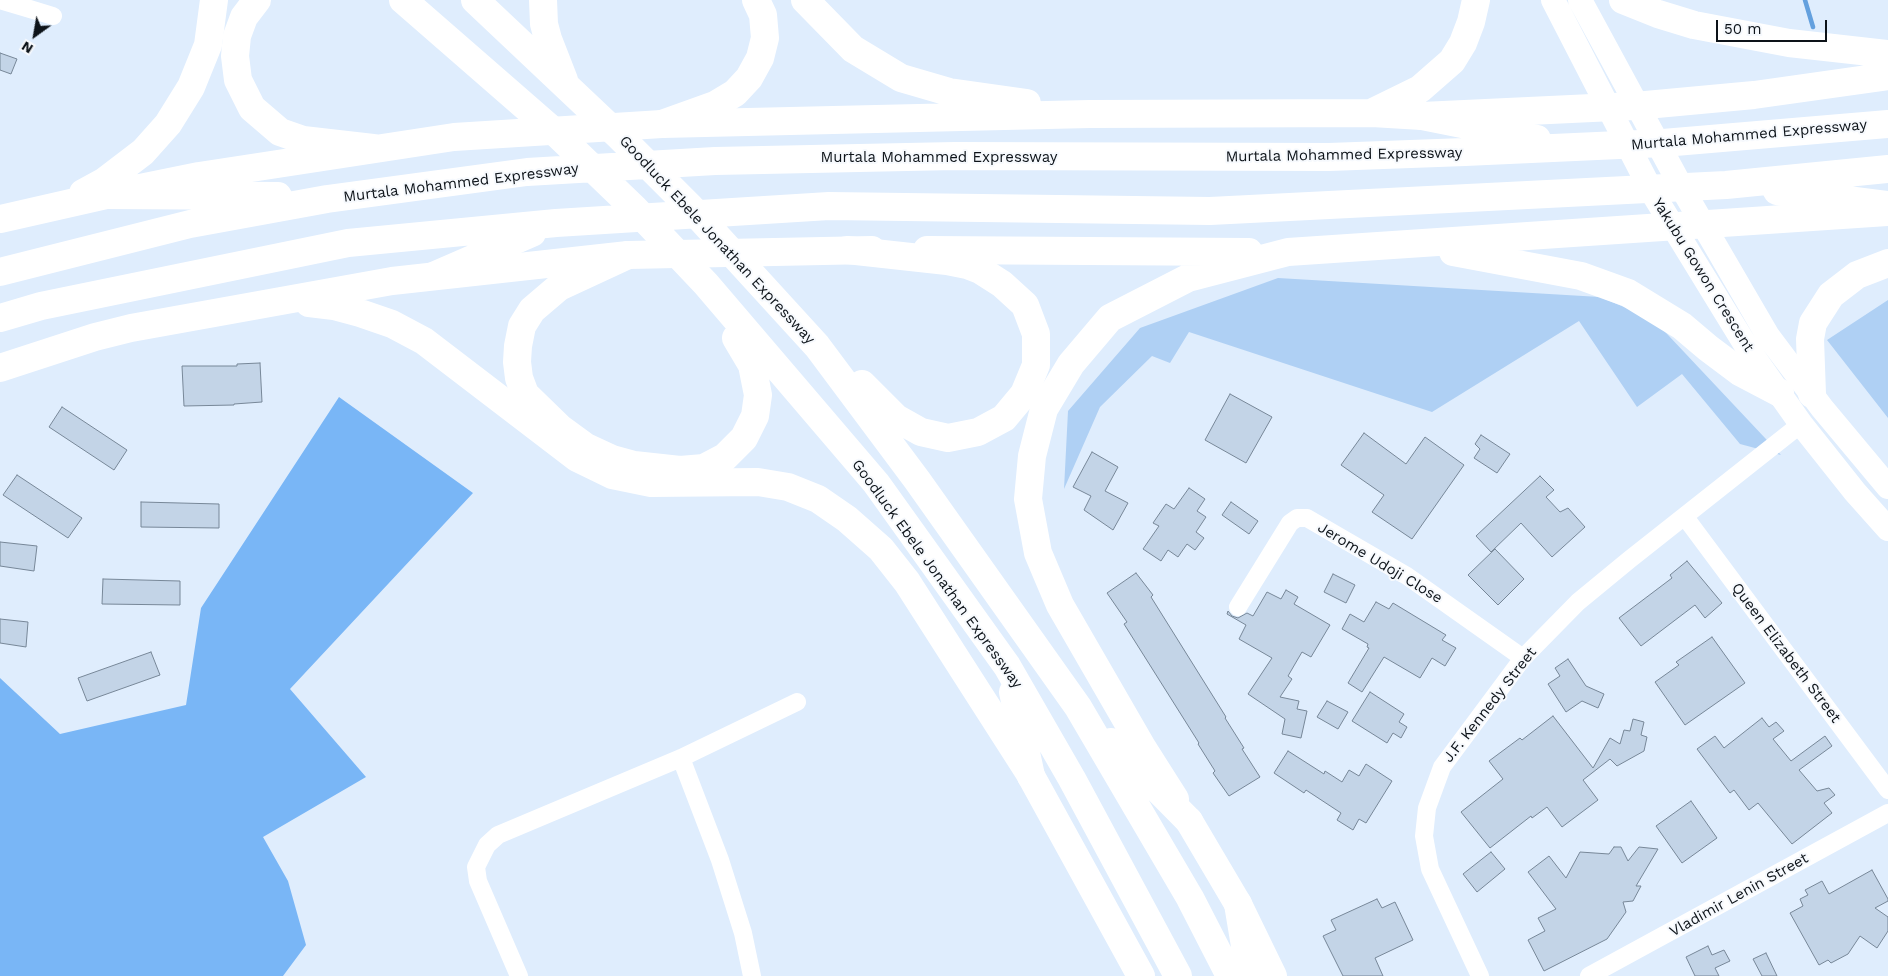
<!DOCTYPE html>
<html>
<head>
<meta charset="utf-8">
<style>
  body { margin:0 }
  #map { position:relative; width:1888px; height:976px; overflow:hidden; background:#dfedfd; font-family:"Work Sans",sans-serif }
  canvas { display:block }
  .north { position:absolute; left:10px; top:10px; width:50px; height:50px; -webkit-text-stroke:4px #f6f9fd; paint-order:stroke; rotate:212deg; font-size:14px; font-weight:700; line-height:20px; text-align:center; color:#0d1319 }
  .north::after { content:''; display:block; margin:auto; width:18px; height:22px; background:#0d1319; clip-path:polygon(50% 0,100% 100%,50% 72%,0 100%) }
  .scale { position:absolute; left:1716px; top:20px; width:111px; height:22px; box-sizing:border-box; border:2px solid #0d1319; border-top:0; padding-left:6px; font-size:15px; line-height:18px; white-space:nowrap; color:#0d1319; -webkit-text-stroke:4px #f6f9fd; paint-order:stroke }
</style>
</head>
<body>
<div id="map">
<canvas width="1888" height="976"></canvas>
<div class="north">N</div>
<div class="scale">50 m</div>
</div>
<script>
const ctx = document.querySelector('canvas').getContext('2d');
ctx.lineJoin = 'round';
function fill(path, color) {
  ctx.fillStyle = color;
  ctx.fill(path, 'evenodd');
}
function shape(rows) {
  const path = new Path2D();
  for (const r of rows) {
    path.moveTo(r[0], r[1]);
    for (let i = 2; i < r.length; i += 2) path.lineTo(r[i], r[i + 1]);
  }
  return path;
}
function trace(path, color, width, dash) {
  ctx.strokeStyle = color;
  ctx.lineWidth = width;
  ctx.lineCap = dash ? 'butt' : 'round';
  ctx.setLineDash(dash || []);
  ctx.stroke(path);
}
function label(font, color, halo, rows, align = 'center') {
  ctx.font = font + ' "Work Sans",sans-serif';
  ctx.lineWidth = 4;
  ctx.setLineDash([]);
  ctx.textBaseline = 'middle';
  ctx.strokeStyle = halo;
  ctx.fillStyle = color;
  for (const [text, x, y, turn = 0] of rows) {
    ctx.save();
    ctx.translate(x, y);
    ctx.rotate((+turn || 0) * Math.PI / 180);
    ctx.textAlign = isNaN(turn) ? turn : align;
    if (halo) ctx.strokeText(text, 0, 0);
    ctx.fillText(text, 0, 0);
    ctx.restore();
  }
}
const green = shape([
  [1278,278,1600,297,1653,319,1781,455,1740,444,1682,374,1637,407,1579,321,1432,412,1189,332,1170,363,1152,356,1100,407,1064,489,1068,411,1140,328],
  [1888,300,1888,418,1827,340]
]);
const forest = shape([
  [339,397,473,493,290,689,366,777,263,837,288,881,306,945,283,976,0,976,0,678,60,734,186,705,201,608]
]);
const stream = shape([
  [1805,0,1813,27]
]);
const building = shape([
  [0,53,17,59,11,74,0,70,0,53],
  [260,363,262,402,234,404,234,405,184,406,182,366,237,366,237,364,260,363],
  [1230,394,1272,417,1246,463,1205,440,1230,394],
  [62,407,127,450,114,470,49,427,62,407],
  [1364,433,1406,464,1425,437,1464,465,1412,539,1372,512,1384,495,1341,465,1364,433],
  [1481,435,1510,454,1497,473,1474,458,1480,449,1475,444,1481,435],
  [1092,452,1118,467,1105,491,1128,503,1113,530,1084,510,1091,496,1073,487,1092,452],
  [17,475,82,518,68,538,3,495,17,475],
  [1540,476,1554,490,1546,497,1560,512,1568,508,1585,527,1552,557,1521,523,1491,552,1476,536,1540,476],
  [1189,488,1205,499,1197,511,1206,517,1196,532,1204,538,1195,550,1187,544,1178,557,1168,550,1161,561,1143,549,1159,526,1153,523,1166,504,1174,509,1189,488],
  [141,502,219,504,219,528,141,527,141,502],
  [1231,502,1258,521,1249,534,1222,515,1231,502],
  [0,542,37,546,34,571,0,566,0,542],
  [1495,549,1524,579,1498,605,1468,575,1495,549],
  [1687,561,1722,603,1705,618,1695,605,1641,646,1619,618,1672,578,1670,575,1687,561],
  [1136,573,1153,595,1151,597,1226,717,1225,718,1244,748,1242,749,1260,777,1229,796,1213,773,1215,771,1198,744,1199,743,1124,624,1127,622,1107,593,1136,573],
  [1333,574,1355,585,1346,603,1324,592,1333,574],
  [103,579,180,581,180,605,102,604,103,579],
  [1286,590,1298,597,1294,604,1330,625,1311,657,1302,652,1288,676,1292,679,1280,697,1299,701,1297,709,1307,711,1301,738,1282,734,1285,719,1248,694,1272,658,1239,639,1246,625,1227,614,1228,611,1232,616,1238,618,1247,613,1253,616,1267,592,1281,599,1286,590],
  [1376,602,1389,609,1393,603,1446,635,1442,640,1456,648,1445,666,1432,658,1420,678,1384,657,1362,692,1348,683,1369,648,1367,647,1368,644,1342,629,1350,614,1364,622,1376,602],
  [0,619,28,622,26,647,0,643,0,619],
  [1712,637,1745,683,1685,725,1655,682,1679,665,1676,662,1712,637],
  [151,652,160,675,87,701,78,678,151,652],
  [1568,659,1586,686,1604,694,1598,708,1582,701,1566,712,1548,684,1560,676,1555,668,1568,659],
  [1370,692,1404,714,1399,722,1407,727,1401,738,1393,733,1387,743,1352,721,1370,692],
  [1327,701,1348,712,1338,729,1317,717,1327,701],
  [1553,716,1593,768,1610,738,1620,744,1624,730,1630,731,1633,719,1644,722,1641,735,1647,737,1644,751,1617,766,1610,759,1583,780,1598,800,1562,827,1547,807,1532,818,1531,816,1490,848,1461,812,1503,779,1489,761,1520,738,1522,740,1553,716],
  [1762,718,1769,727,1776,722,1784,731,1773,739,1791,761,1825,736,1832,746,1799,770,1817,791,1829,788,1835,795,1824,803,1832,813,1792,844,1758,803,1749,810,1734,790,1730,793,1697,749,1715,736,1724,748,1762,718],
  [1288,751,1324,774,1325,771,1342,782,1349,770,1359,776,1366,764,1392,781,1366,823,1359,819,1353,830,1337,820,1341,813,1306,790,1304,793,1274,773,1288,751],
  [1691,801,1717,838,1682,863,1656,826,1691,801],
  [1614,847,1621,847,1628,861,1639,847,1658,849,1636,886,1641,886,1633,901,1623,902,1626,912,1607,939,1544,971,1528,940,1545,931,1538,918,1556,909,1528,872,1549,856,1566,878,1580,852,1609,854,1614,847],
  [1491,852,1505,869,1477,892,1463,874,1491,852],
  [1872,870,1888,899,1888,901,1875,908,1888,917,1888,931,1877,948,1860,936,1848,954,1831,963,1828,960,1819,965,1790,913,1803,906,1800,899,1808,895,1805,890,1822,881,1829,894,1872,870],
  [1377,899,1382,908,1395,902,1413,940,1375,958,1383,976,1343,976,1323,936,1336,930,1331,920,1377,899],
  [1708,946,1712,955,1724,950,1730,961,1715,968,1719,976,1695,976,1686,957,1708,946],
  [1766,953,1777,976,1762,976,1753,959,1766,953]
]);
const minor = shape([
  [0,0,53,16],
  [1685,517,1888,790],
  [1238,607,1290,523,1297,518,1307,518,1407,576,1523,658],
  [681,758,720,860,743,933,752,976],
  [519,976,478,881,476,867,487,845,498,835,681,758,797,702],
  [1480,976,1430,869,1424,836,1427,808,1442,767,1523,658,1578,602,1629,560,1801,424],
  [1589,976,1888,813]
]);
const secondary = shape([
  [1553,0,1653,194,1748,349,1801,424,1855,492,1888,529],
  [1580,0,1683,190,1768,336,1822,408,1888,487]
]);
const primary = shape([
  [1031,776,1141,976],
  [1189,821,1238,904,1273,976]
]);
const trunk = shape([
  [805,0,853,49,901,78,949,92,1027,103],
  [1623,0,1658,14,1694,25,1789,43,1888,54],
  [1373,112,1420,89,1452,61,1463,43,1471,22,1476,0],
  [83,193,105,181,143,152,168,124,191,87,208,45,214,0],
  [0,219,106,195,199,176,454,137,662,124,1090,114,1372,113,1422,116,1635,106,1754,95,1888,76],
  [927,250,1249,252],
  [1453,252,1581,276,1628,293,1682,326,1708,348,1740,372,1780,393],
  [309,303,334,306,360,313,392,324,424,341,577,458,612,475,651,483,758,482,788,487,818,499,847,519,881,549,907,582,1030,774],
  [0,368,95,337,131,328,392,281,628,255,872,250],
  [1812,394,1810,339,1813,323,1831,295,1857,275,1888,263],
  [1175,799,1142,747,1060,605,1038,553,1028,499,1032,456,1044,409,1071,364,1110,318,1188,278,1288,252,1888,212]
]);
const motorway = shape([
  [257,0,244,17,237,36,235,56,238,80,252,108,280,132,303,140,373,148],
  [403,0,558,135,635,209,706,284,876,483,1007,666,1072,779,1178,976],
  [475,0,619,136,690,207,817,346,917,480,1078,707,1190,898,1230,976],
  [543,0,544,24,548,39,564,80],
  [1422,116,1537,139],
  [662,124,715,105,735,93,749,78,760,58,765,38,763,15,756,0],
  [1777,191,1888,205],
  [106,195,278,196],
  [847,250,947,261,967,265,980,270,1002,284,1025,305,1036,334,1036,365,1024,394,1004,418,978,432,948,438,921,432,896,418,862,384],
  [628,255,559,287,532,310,522,326,518,346,517,362,519,378,525,394,560,428,586,447,612,459,634,465,680,470,704,468,725,457,744,438,755,416,758,395,752,365,736,338],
  [0,272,190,224,327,199,527,172,715,161,955,156,1329,157,1465,152,1663,143,1888,124],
  [433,276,532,233],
  [0,318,41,306,348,243,556,223,829,206,1210,211,1726,185,1888,169],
  [1013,692,1031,776],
  [1111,742,1189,821],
  [1238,904,1250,976]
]);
const streetNames = [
  ["Murtala Mohammed Expressway",1749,135,-5],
  ["Murtala Mohammed Expressway",1344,155,-1],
  ["Murtala Mohammed Expressway",939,158],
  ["Murtala Mohammed Expressway",461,183,-7],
  ["Goodluck Ebele Jonathan Expressway",717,240,47],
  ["Yakubu Gowon Crescent",1703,275,58],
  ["Jerome Udoji Close",1380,563,31],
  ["Goodluck Ebele Jonathan Expressway",937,574,54],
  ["Queen Elizabeth Street",1786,653,53],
  ["J.F. Kennedy Street",1490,705,-52],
  ["Vladimir Lenin Street",1739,895,-29]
];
fill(green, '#afd0f4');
fill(forest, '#79b6f6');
trace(stream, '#63a0de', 4.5);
fill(building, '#c3d4e7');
trace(building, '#778798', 1);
trace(minor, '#fff', 18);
trace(secondary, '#fff', 24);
trace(primary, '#fff', 28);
trace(trunk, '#fff', 28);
trace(motorway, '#fff', 28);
label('15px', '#0d1319', '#f6f9fd', streetNames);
</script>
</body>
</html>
